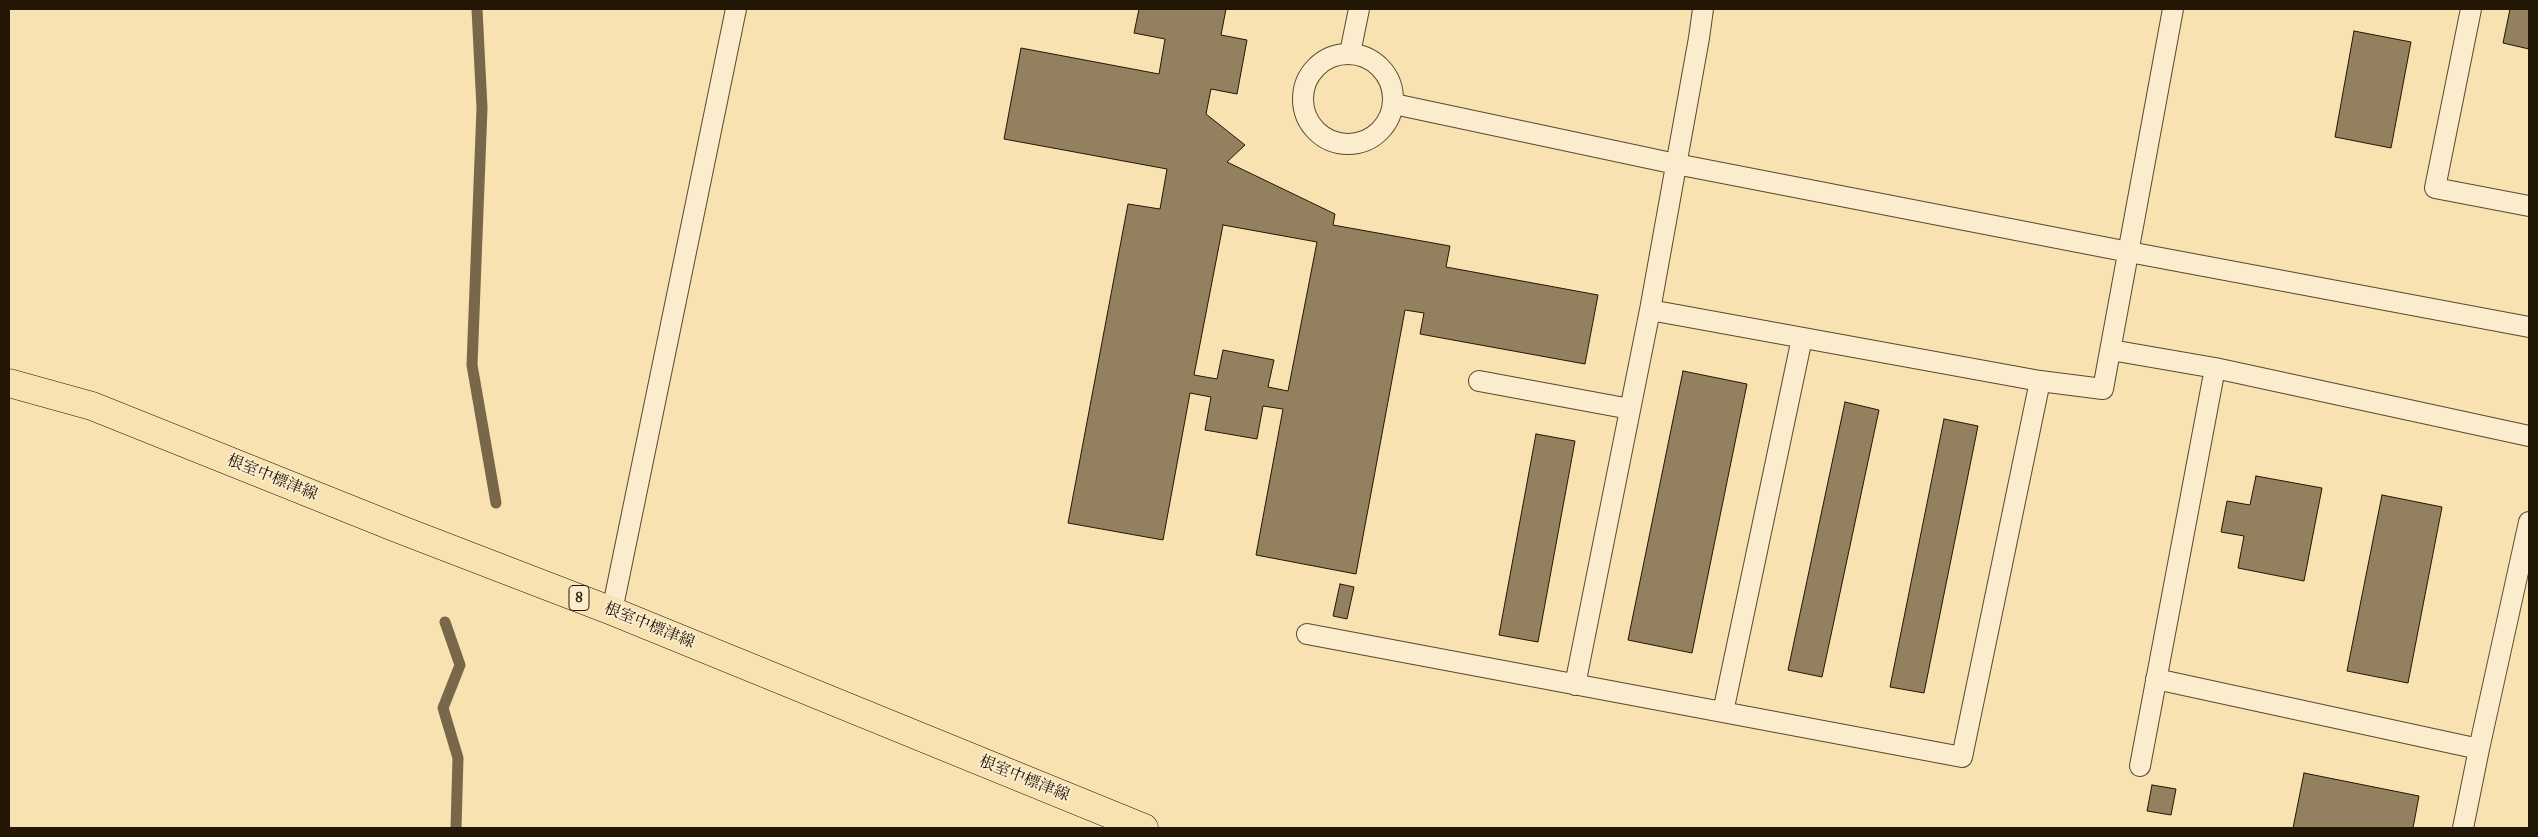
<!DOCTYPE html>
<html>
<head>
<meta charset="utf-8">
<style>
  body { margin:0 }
  #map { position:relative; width:2538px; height:837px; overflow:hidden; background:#f8e2b1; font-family:"IM FELL French Canon",serif }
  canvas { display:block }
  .frame { position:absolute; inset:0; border:10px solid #241604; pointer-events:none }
</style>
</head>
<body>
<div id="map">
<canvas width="2538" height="837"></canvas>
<div class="frame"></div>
</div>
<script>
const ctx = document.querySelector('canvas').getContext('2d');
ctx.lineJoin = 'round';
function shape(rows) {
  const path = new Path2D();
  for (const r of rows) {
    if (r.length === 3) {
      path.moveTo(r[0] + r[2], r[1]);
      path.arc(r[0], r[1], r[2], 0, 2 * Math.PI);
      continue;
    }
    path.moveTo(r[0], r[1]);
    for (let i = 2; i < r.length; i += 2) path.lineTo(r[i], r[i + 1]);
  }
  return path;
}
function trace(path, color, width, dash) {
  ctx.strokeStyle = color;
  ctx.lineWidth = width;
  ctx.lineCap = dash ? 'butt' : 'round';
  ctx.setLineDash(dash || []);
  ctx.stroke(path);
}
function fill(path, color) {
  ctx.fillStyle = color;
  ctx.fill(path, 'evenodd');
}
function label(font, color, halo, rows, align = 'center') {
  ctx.font = font + ' "IM FELL French Canon","Noto Serif JP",serif';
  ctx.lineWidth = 4;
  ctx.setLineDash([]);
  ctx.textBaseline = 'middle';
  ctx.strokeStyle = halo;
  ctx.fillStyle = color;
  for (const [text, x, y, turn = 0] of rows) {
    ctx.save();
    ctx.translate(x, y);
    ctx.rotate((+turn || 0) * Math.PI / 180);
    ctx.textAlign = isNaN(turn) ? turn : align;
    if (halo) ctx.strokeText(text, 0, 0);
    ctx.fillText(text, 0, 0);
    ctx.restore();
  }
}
const stream = shape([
  [477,9,482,108,472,365,496,503],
  [445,622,460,665,443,708,458,758,456,828]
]);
const building = shape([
  [1139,9,1226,9,1221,35,1247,40,1237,94,1211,89,1206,114,1245,145,1227,162,1335,214,1333,225,1450,246,1446,267,1598,295,1585,364,1420,334,1424,313,1405,310,1356,574,1256,555,1283,409,1263,406,1257,439,1205,430,1211,397,1190,393,1163,540,1068,523,1128,204,1160,209,1167,169,1004,139,1021,48,1159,74,1165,39,1134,33,1139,9],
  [1223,225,1317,242,1288,391,1268,387,1274,360,1223,350,1217,379,1194,375,1223,225],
  [2510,9,2529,9,2529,49,2503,43,2510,9],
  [2354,31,2411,42,2391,148,2335,137,2354,31],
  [1683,371,1747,384,1692,653,1628,640,1683,371],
  [1845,402,1879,410,1822,677,1788,670,1845,402],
  [1944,419,1978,426,1924,693,1890,687,1944,419],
  [1536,434,1575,441,1538,642,1499,635,1536,434],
  [2256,476,2322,488,2304,581,2238,568,2244,536,2221,532,2227,501,2250,505,2256,476],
  [2382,495,2442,507,2408,683,2347,671,2382,495],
  [1340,584,1354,587,1347,619,1333,616,1340,584],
  [2304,773,2419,796,2413,828,2293,828,2304,773],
  [2152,785,2176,789,2171,815,2147,811,2152,785]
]);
const lane = shape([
  [1703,9,1699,38,1650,310,2040,381],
  [2471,9,2435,188,2529,206],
  [1350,53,1359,9],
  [1348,99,45],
  [1394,104,1676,164,2129,252,2529,327],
  [2111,350,2215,368,2140,766],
  [2215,368,2529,436],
  [1479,381,1630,409],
  [612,611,736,9],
  [1307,634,1962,757,2040,381,2103,389,2173,9],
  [2156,679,2479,749,2529,522],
  [1575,685,1650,310],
  [1723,712,1802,338],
  [2463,828,2479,749]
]);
const primary = shape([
  [9,383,92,406,399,529,612,611,1144,828]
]);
const shields = [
  [579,598,20]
];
const shieldNames = [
  ["8",579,598]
];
const streetNames = [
  ["根室中標津線",272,478,22],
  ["根室中標津線",649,626,22],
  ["根室中標津線",1024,779,22]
];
trace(stream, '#786748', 11);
fill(building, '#92805e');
trace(building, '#241604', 1);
trace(lane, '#59492f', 22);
trace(primary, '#241604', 29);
trace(lane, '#faeccc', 20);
trace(primary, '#f8e2b1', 28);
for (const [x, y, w] of shields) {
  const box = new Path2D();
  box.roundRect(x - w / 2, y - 12.5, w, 25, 4);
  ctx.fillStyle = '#faeccc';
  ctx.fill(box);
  trace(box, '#241604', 1);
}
label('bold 15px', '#241604', null, shieldNames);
label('16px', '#241604', '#faeccc', streetNames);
</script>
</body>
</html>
